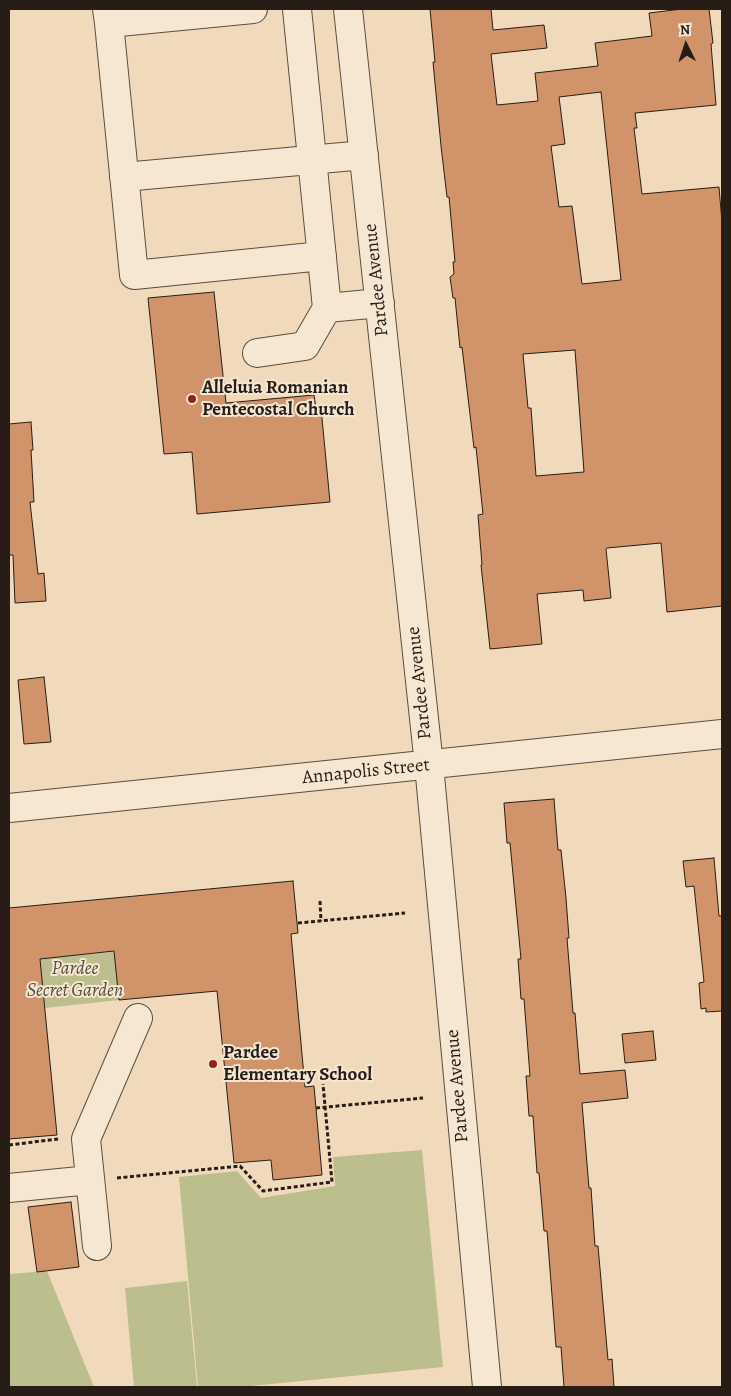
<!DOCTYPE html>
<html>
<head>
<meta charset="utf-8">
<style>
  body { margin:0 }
  #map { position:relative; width:731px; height:1396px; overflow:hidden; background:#f1dabb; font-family:Alegreya,serif }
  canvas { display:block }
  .frame { position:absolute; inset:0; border:10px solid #271d16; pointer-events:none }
  .north { position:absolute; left:661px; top:20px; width:50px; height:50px; -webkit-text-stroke:4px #f6e7d3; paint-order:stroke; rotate:356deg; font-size:14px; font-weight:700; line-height:20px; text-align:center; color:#271d16 }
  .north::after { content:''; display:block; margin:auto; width:18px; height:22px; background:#271d16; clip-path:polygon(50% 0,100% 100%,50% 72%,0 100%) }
</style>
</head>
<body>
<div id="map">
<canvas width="731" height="1396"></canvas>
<div class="frame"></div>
<div class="north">N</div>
</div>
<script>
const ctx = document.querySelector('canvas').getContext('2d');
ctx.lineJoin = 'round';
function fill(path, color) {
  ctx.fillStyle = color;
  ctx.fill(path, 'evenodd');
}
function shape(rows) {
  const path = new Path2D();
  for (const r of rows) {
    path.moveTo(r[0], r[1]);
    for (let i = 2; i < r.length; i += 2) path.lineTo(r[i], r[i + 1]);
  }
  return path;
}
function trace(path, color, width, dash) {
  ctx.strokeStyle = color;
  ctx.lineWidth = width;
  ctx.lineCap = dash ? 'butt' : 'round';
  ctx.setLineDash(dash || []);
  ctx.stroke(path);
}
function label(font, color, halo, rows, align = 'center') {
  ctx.font = font + ' Alegreya,serif';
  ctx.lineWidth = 4;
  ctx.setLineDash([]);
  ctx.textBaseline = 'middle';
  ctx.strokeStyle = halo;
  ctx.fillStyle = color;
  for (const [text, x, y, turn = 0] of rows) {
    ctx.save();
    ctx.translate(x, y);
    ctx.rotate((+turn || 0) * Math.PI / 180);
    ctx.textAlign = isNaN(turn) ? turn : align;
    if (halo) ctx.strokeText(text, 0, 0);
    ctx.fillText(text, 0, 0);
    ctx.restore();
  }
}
const green = shape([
  [121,951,115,958,119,1000,45,1008,40,959],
  [422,1150,443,1367,241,1387,198,1387,179,1177,237,1171,261,1198,335,1186,333,1157],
  [47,1271,94,1387,9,1387,9,1274],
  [187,1281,197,1386,134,1387,125,1288]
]);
const building = shape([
  [430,9,491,9,493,30,544,25,547,48,491,54,497,105,538,101,535,73,598,66,595,43,652,36,649,13,682,9,709,9,713,43,711,44,716,105,635,113,637,128,634,128,642,194,719,187,722,222,722,606,667,612,661,543,607,548,606,549,611,598,584,601,583,590,537,594,542,644,490,649,481,565,482,565,478,515,483,514,476,447,474,448,462,347,460,348,455,298,453,298,450,277,454,274,453,262,455,262,449,197,447,197,441,146,433,62,435,62,430,9],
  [601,92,621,280,582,284,572,206,559,207,551,146,565,144,559,97,601,92],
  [575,350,584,472,536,476,531,408,528,408,523,354,575,350],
  [214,292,226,403,314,395,316,408,321,408,330,502,197,514,192,452,164,454,148,298,214,292],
  [31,422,33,450,31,450,34,502,30,502,38,574,44,573,46,601,15,603,13,555,9,555,9,424,31,422],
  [44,677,51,742,24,744,18,680,44,677],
  [554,799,558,850,561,850,566,898,569,938,567,938,573,1013,575,1013,580,1074,625,1070,628,1098,582,1103,589,1188,591,1188,595,1246,598,1246,608,1360,612,1359,614,1387,564,1387,561,1347,556,1347,547,1231,544,1231,539,1173,537,1173,533,1116,529,1116,526,1076,530,1076,524,999,521,999,518,959,521,959,510,843,507,843,504,803,554,799],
  [714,858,719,916,722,916,722,1011,706,1012,706,1008,701,1009,699,983,704,982,694,886,686,887,683,861,714,858],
  [293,881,298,933,291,934,305,1087,314,1086,322,1175,273,1180,271,1160,234,1163,217,991,119,1000,114,951,40,959,57,1135,9,1139,9,908,293,881],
  [653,1031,656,1060,625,1063,622,1034,653,1031],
  [71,1202,79,1267,37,1272,28,1207,71,1202]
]);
const path = shape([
  [320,901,321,921],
  [298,923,405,913],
  [316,1108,423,1098],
  [9,1145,58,1139],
  [117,1178,240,1166,263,1191,332,1182,323,1084]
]);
const minor = shape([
  [107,9,109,23,253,9],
  [297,9,327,308],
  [348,9,429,765,487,1387],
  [109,23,134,275,322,256],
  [124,177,364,155],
  [257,353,305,346,327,308,380,303],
  [9,808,722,734],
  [9,1188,90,1180],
  [97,1246,86,1139,138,1018]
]);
const markers = [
  [192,399,5,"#8f2418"],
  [213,1064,5,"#8f2418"]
];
const streetNames = [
  ["Pardee Avenue",377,280,-96],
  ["Pardee Avenue",420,683,-96],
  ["Annapolis Street",366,772,-6],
  ["Pardee Avenue",458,1086,-95]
];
const poiNames = [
  ["Alleluia Romanian",202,388],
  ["Pentecostal Church",202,410],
  ["Pardee",223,1053],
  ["Elementary School",223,1075]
];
const parkNames = [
  ["Pardee",75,969],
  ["Secret Garden",75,991]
];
fill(green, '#bdbe8e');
fill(building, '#d1936a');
trace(building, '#271d16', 1);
trace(minor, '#5a4c3f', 30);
trace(path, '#271d16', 3, [4, 2.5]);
trace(minor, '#f6e7d3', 28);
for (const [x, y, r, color] of markers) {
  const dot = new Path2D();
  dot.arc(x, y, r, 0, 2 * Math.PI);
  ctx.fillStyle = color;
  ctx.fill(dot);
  trace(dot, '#f6e7d3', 2);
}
label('19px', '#271d16', '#f6e7d3', streetNames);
label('bold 19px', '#271d16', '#f6e7d3', poiNames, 'left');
label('italic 19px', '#544d3a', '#f6e7d3', parkNames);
</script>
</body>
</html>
